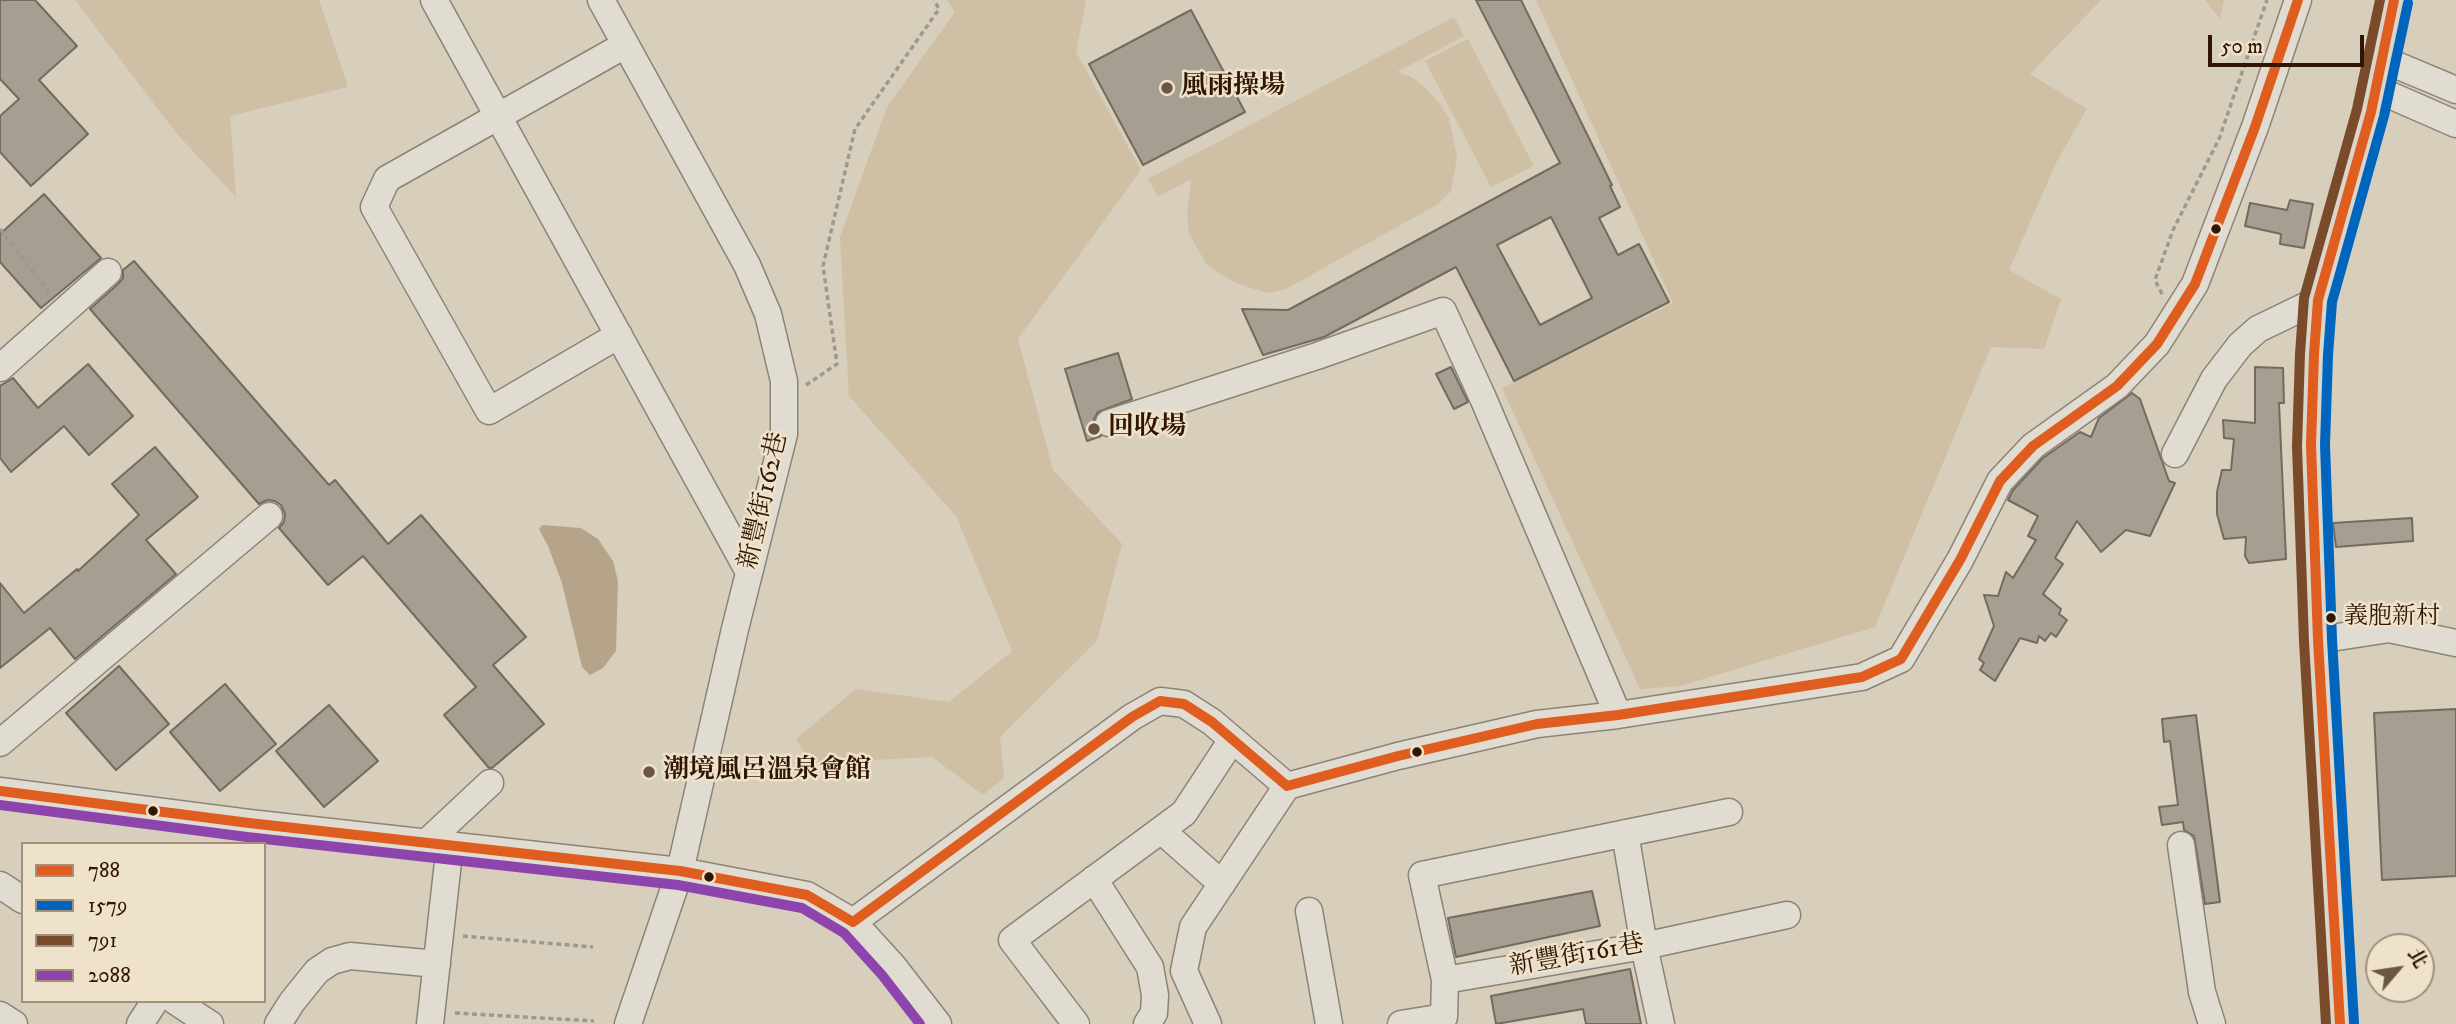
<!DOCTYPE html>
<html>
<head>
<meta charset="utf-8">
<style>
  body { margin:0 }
  #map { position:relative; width:2456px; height:1024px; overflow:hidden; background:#d8cebc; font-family:"IM FELL DW Pica","Noto Serif TC",serif }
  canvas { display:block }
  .legend { position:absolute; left:21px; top:842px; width:245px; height:161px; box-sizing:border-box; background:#eee2cb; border:2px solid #a2907b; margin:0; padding:9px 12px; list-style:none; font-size:21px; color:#311603 }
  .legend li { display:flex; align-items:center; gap:14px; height:35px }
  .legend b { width:35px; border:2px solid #a2907b }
  .north { position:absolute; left:2365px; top:933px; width:70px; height:70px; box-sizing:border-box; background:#eee2cb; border:2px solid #a2907b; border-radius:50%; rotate:61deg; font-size:19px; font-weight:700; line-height:28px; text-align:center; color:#311603 }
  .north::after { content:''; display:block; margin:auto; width:24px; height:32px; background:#6b5644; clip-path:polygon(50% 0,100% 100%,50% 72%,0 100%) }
  .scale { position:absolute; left:2208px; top:35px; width:156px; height:32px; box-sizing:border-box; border:4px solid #311603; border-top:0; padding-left:9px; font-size:21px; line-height:24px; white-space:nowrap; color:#311603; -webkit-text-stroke:5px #eee2cb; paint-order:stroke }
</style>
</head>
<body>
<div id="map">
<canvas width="2456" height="1024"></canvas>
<ul class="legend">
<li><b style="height:9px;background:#df5d1f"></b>788</li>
<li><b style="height:9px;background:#0065bd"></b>1579</li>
<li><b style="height:9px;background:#7a4b2a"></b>791</li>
<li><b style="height:9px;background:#8e44ad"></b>2088</li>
</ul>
<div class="north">北</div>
<div class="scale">50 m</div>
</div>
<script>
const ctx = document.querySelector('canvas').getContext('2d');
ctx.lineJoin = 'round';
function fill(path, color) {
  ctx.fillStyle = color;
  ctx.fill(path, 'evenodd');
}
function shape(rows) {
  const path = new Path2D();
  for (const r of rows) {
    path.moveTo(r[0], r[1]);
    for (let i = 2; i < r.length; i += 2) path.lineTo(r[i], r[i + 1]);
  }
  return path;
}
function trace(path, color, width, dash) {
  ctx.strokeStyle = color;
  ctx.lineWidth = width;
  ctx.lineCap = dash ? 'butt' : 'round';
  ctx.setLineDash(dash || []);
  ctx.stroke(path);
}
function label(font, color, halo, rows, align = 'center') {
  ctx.font = font + ' "IM FELL DW Pica","Noto Serif TC",serif';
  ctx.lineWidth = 5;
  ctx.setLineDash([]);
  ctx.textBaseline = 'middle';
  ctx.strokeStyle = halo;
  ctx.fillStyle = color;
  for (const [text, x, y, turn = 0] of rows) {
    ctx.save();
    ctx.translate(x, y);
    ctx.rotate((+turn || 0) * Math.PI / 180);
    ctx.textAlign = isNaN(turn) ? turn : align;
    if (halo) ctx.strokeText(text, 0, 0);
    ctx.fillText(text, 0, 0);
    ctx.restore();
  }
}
const green = shape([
  [75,0,319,0,348,87,230,116,236,197,177,134],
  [947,0,1086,0,1076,52,1141,170,1018,339,1053,470,1122,544,1097,641,1000,737,1004,778,983,795,932,757,810,763,796,739,856,689,949,702,1012,651,956,516,849,396,840,237,887,107,955,12],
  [1536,0,2101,0,2030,74,2087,109,2057,161,2009,270,2061,299,2044,349,1991,347,1875,627,1680,686,1640,689,1502,388,1673,303],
  [2205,0,2224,0,2220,19],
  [1454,17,1464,36,1397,72,1410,76,1425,87,1440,104,1449,119,1457,157,1451,191,1438,204,1286,289,1269,293,1251,288,1235,283,1207,265,1189,234,1187,213,1191,179,1158,197,1148,179],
  [1468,39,1534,166,1491,187,1425,61]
]);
const water = shape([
  [542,525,581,528,598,539,613,561,618,581,616,651,603,668,590,675,582,667,562,583,548,546,539,529]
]);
const building = shape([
  [0,0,35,0,77,46,39,80,88,134,31,186,0,152,0,116,19,99,0,79,0,0],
  [1476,0,1521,0,1612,185,1610,186,1620,207,1599,218,1618,255,1639,244,1669,302,1514,381,1456,267,1324,337,1263,355,1242,309,1288,310,1560,163,1476,0],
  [1551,217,1592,298,1540,325,1497,245,1551,217],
  [1191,10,1245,112,1143,165,1089,64,1191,10],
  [44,194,101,258,41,308,0,262,0,234,44,194],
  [2290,200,2313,204,2304,248,2280,244,2281,234,2245,226,2250,203,2287,210,2290,200],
  [134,261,329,485,335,480,388,544,421,515,526,637,493,665,544,724,492,768,489,768,444,715,476,687,363,556,328,585,279,528,284,522,285,514,281,505,275,501,267,500,259,504,90,309,118,284,123,278,123,270,134,261],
  [1118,353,1132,399,1098,412,1094,419,1094,427,1101,436,1087,441,1065,369,1118,353],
  [88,364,133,416,89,455,64,426,11,472,0,458,0,386,13,378,38,408,88,364],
  [1451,367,1468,402,1454,409,1436,374,1451,367],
  [2255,367,2283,368,2284,403,2279,403,2286,559,2249,563,2245,556,2246,537,2224,539,2217,514,2217,492,2222,470,2231,470,2234,439,2224,438,2223,420,2255,423,2255,367],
  [2132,393,2140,399,2169,481,2175,483,2150,536,2126,530,2101,552,2077,521,2055,558,2063,564,2043,594,2061,609,2059,614,2067,620,2056,637,2051,633,2045,641,2039,636,2037,643,2020,638,1995,681,1980,670,1984,663,1979,659,1994,626,1984,595,1998,596,2006,572,2013,578,2036,540,2028,536,2038,516,2008,500,2013,490,2043,458,2080,432,2091,437,2099,418,2132,393],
  [155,447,198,497,146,540,176,574,75,659,50,628,0,668,0,583,24,613,77,569,78,571,139,515,112,484,155,447],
  [2412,518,2413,541,2336,547,2333,523,2412,518],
  [119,666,169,724,116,770,66,713,119,666],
  [225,684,276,744,220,791,170,732,225,684],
  [329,705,378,761,324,807,276,751,329,705],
  [2456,709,2456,876,2382,880,2374,713,2456,709],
  [2196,715,2220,902,2205,904,2194,836,2184,830,2183,822,2162,825,2159,807,2178,805,2170,741,2164,742,2162,719,2196,715],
  [1592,891,1600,926,1456,957,1448,918,1592,891],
  [1630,969,1641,1024,1586,1024,1583,1009,1496,1024,1491,996,1630,969]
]);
const path = shape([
  [0,229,50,294],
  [2162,294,2155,280,2173,230,2219,139,2267,0],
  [806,385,837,364,823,266,855,129,939,9,934,0],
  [463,936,593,947],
  [455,1013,594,1021]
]);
const minor = shape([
  [434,0,749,572],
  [601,0,747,265,768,314,784,381,784,434,735,629,680,871,628,1024],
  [2382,59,2456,90],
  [2376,89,2456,124],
  [619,335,489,411,374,207,387,179,625,45],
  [0,368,108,272],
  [1109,423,1317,356,1443,311,1483,398,1618,715],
  [2175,454,2214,379,2240,345,2258,329,2318,300],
  [2318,640,2389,629,2456,643],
  [0,743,269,516],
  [0,791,249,823,680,871,807,895,853,922,893,966,938,1024],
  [1161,830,1222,884],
  [1625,833,1644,946,1661,1024],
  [428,841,490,783],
  [2181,845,2202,992,2212,1024],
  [1094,879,1150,967,1155,995,1154,1013,1147,1024],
  [0,885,23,900],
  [1309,911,1329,1024],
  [853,922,1132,717,1160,701,1184,704,1212,722,1287,786,1398,756,1537,724,1618,715,1862,677,1901,659,1960,560,2000,481,2033,446,2117,386,2157,344,2195,284,2255,127,2298,0],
  [1445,980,1422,875,1729,812],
  [175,1001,210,1024],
  [0,1015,14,1024],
  [140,1024,155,1001],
  [278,1024,292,1002,317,971,332,961,350,956,437,964],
  [430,1024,450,844],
  [1076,1024,1012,940,1184,813,1232,740],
  [1208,1024,1184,971,1193,927,1287,786],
  [1401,1024,1444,1017,1445,980,1644,946,1787,915]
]);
const major = shape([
  [2340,1024,2318,640,2311,445,2314,354,2318,300,2371,112,2394,0]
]);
const bus1 = shape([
  [0,791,249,823,680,871,807,895,853,922],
  [853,922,1132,717,1160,701,1184,704,1212,722,1287,786,1398,756,1537,724,1618,715,1862,677,1901,659,1960,560,2000,481,2033,446,2117,386,2157,344,2195,284,2255,127,2298,0],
  [2340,1024,2318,640,2311,445,2314,354,2318,300,2371,112,2394,0]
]);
const bus2 = shape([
  [2354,1023,2332,639,2325,445,2328,355,2332,302,2384,116,2408,3]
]);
const bus3 = shape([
  [2326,1024,2304,641,2297,446,2300,354,2304,298,2357,109,2380,0]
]);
const bus4 = shape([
  [0,805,247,837,678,885,802,908,844,933,882,975,920,1024]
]);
const markers = [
  [1167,88,7,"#6b5644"],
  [2216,229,6,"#311603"],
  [1094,429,7,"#6b5644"],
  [2331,618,6,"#311603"],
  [1417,752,6,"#311603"],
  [649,772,7,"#6b5644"],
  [153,811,6,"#311603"],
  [709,877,6,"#311603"]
];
const busNames = [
  ["義胞新村",2344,618]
];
const poiNames = [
  ["風雨操場",1181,88],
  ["回收場",1108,429],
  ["潮境風呂溫泉會館",663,772]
];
const streetNames = [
  ["新豐街162巷",765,501,-77],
  ["新豐街161巷",1577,957,-10]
];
fill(green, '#cebfa5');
fill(water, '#b6a48a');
fill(building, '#a69e91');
trace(building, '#746a5e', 2);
trace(minor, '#8c8377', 29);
trace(major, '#746a5e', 36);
trace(path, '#9f9890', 3.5, [5, 3.5]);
trace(minor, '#e1dcd2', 26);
trace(major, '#dbd6cb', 33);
trace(bus1, '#df5d1f', 10);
trace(bus2, '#0065bd', 10);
trace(bus3, '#7a4b2a', 10);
trace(bus4, '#8e44ad', 10);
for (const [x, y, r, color] of markers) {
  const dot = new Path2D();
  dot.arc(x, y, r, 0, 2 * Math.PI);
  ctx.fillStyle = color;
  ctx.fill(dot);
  trace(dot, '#eee2cb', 2.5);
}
label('24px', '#311603', '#eee2cb', busNames, 'left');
label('bold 26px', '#311603', '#eee2cb', poiNames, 'left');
label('26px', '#311603', '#eee2cb', streetNames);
</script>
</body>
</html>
